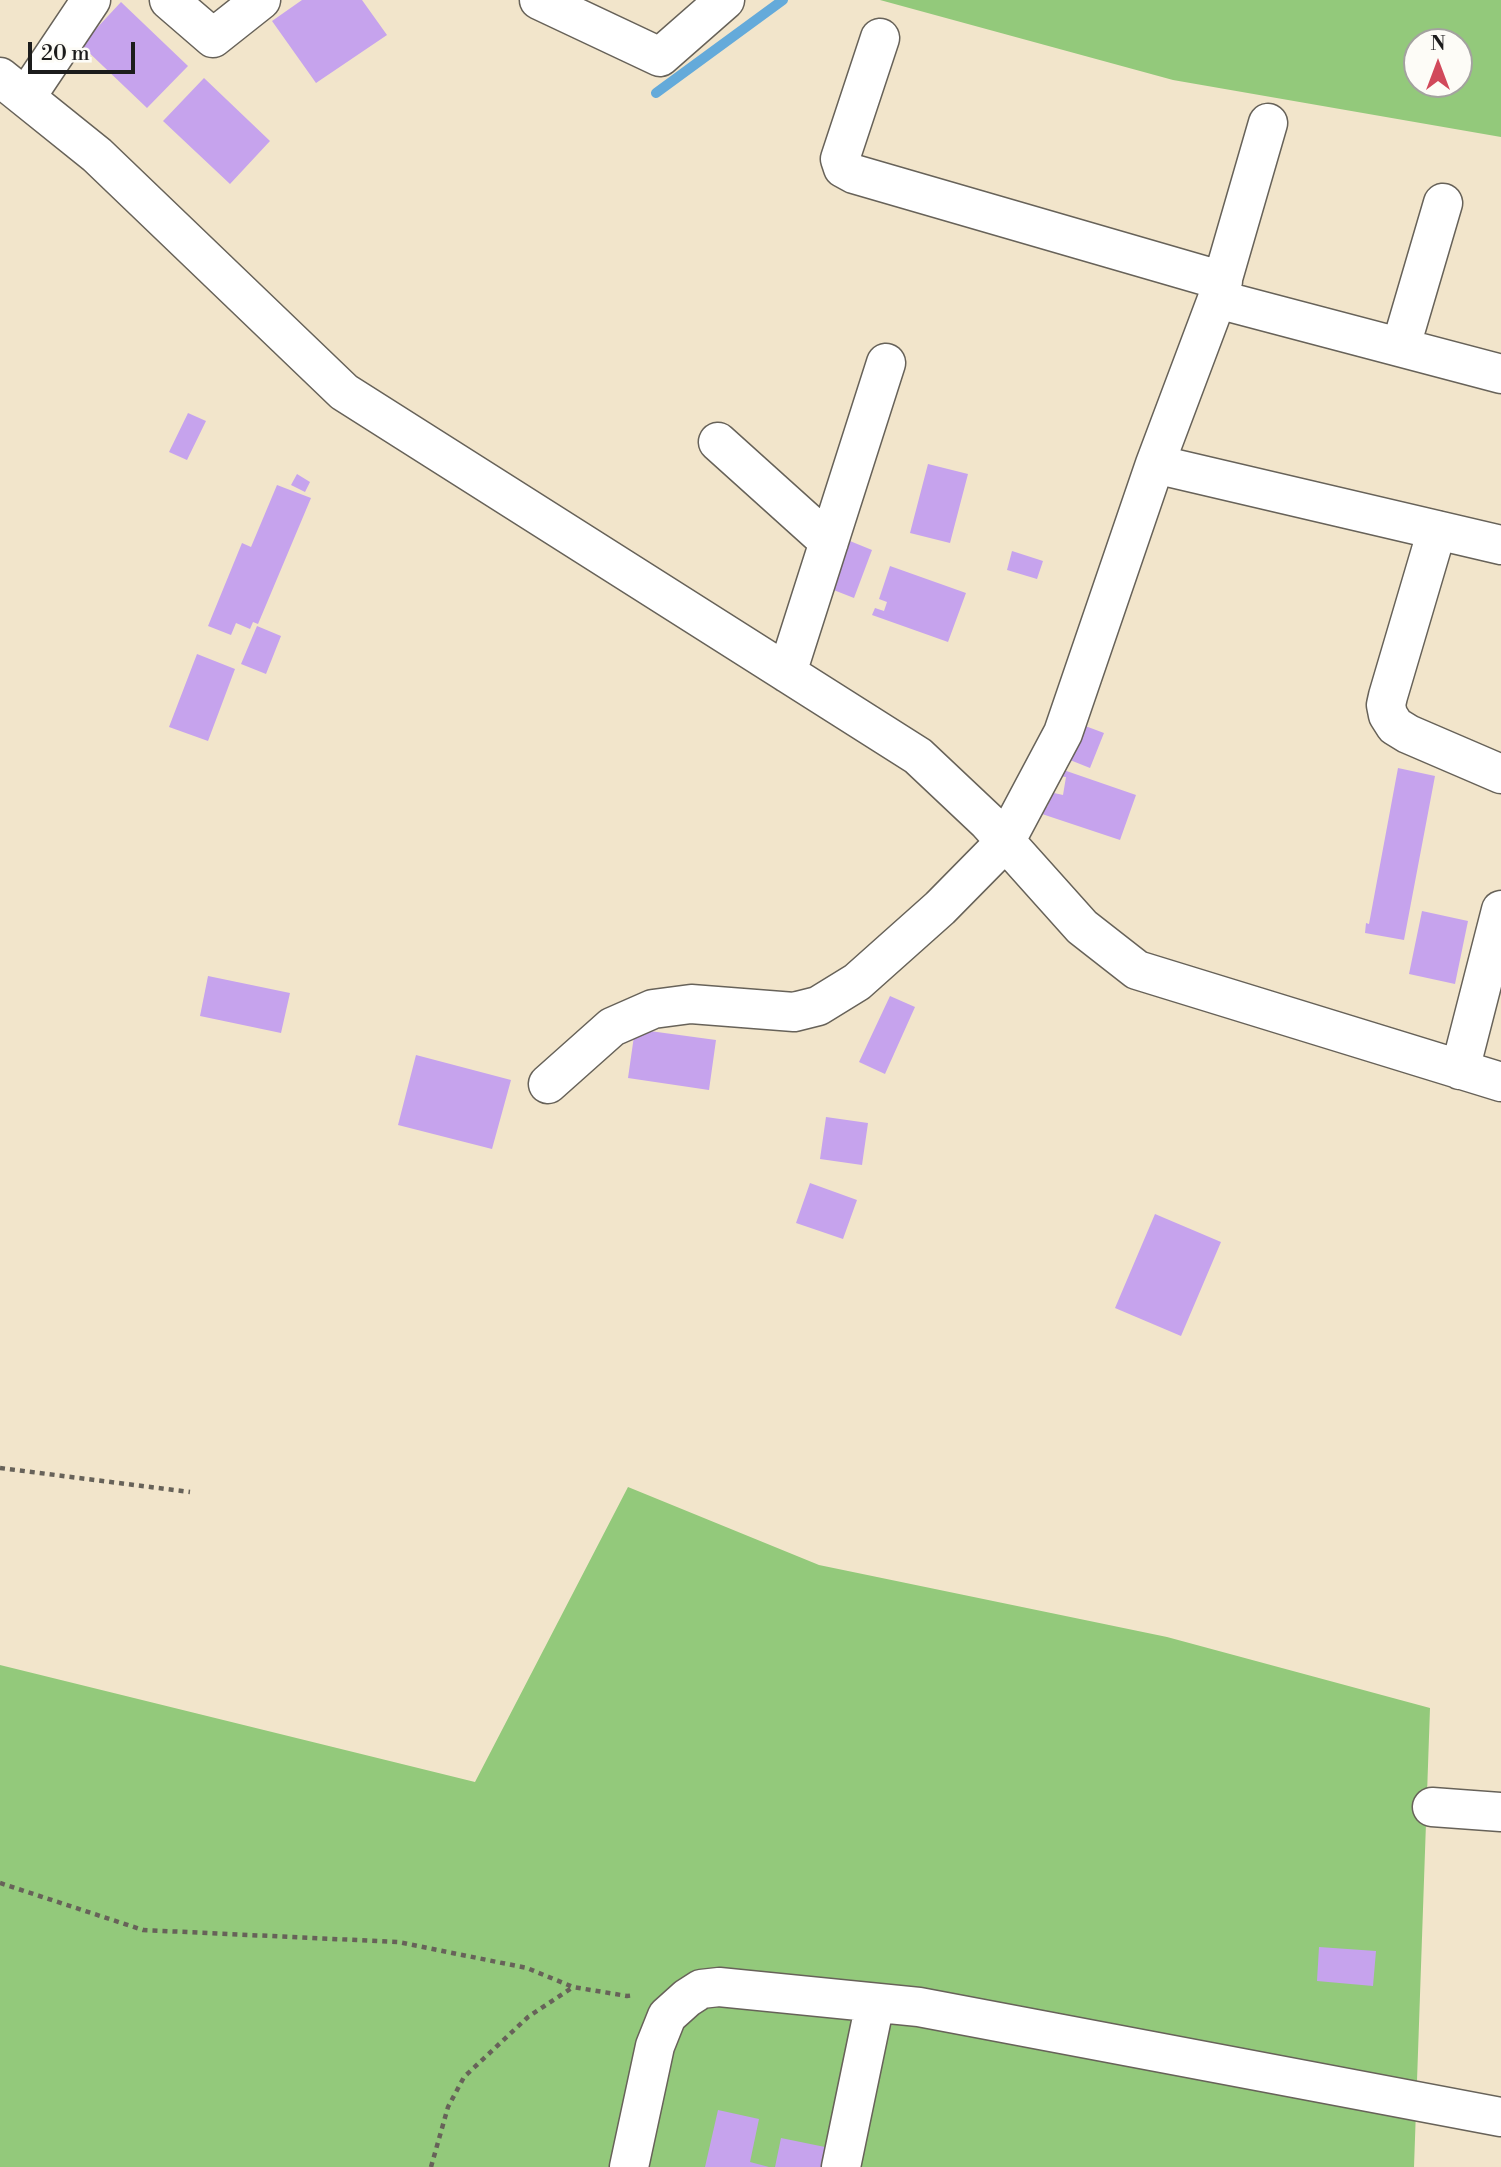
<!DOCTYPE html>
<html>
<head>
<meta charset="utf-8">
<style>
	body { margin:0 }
	#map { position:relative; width:1501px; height:2167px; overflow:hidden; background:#f2e5cb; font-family:"Libre Bodoni",serif }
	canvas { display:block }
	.north { position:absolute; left:1403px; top:28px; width:70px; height:70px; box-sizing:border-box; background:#fdfcf7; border:2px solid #a3a29f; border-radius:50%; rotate:0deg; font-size:19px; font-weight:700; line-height:28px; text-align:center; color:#1c1c1c }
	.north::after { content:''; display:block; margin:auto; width:24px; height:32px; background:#d1495b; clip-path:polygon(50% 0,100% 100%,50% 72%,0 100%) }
	.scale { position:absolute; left:28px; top:42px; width:107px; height:32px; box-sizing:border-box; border:4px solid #1c1c1c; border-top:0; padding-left:9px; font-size:21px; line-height:24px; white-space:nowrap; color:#1c1c1c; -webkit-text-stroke:5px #fdfcf7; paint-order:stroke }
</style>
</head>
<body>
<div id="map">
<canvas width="1501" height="2167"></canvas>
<div class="north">N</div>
<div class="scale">20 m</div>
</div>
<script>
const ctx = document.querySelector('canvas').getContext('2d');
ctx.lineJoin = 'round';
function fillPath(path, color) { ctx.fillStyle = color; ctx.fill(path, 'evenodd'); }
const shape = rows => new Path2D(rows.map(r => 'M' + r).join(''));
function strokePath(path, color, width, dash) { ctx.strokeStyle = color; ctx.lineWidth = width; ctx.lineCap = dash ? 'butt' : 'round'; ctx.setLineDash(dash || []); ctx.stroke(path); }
fillPath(shape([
	[880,0,1501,0,1501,137,1173,80],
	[1459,42,1459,84,1417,84,1417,42],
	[628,1487,819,1565,1167,1637,1430,1708,1414,2167,0,2167,0,1665,475,1782]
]), '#93c97b');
strokePath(shape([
	[656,93,783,0]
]), '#64aada', 10);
fillPath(shape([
	[302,0,362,0,387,35,316,83,272,21],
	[121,2,188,66,147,108,81,45],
	[204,78,270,141,230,184,163,121],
	[188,413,206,421,187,460,169,452],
	[928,464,968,474,950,543,910,533],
	[297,474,310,482,305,492,291,485],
	[277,485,311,498,258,624,253,622,250,629,236,623,231,635,208,626,242,543,251,547],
	[845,539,872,550,854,598,826,587],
	[1012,551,1043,561,1037,579,1007,570],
	[890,566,966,593,948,642,872,615,875,608,884,611,887,602,879,599],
	[257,626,281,636,266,674,241,664],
	[197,654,235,669,208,741,169,727],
	[1080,724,1104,733,1090,768,1065,758],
	[1052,766,1136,795,1120,840,1036,812,1039,804,1047,807,1051,798,1042,794],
	[1057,776,1066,777,1063,795,1054,793],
	[1398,768,1435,776,1404,940,1365,933,1366,923,1369,924],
	[1422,911,1468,921,1455,984,1409,974],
	[208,976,290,993,281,1033,200,1016],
	[890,996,915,1007,885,1074,859,1062],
	[635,1029,716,1040,709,1090,628,1078],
	[416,1055,511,1080,492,1149,398,1125],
	[826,1117,868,1123,862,1165,820,1159],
	[810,1183,857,1200,843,1239,796,1223],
	[1155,1214,1221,1242,1181,1336,1115,1308],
	[1319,1947,1376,1951,1373,1986,1317,1981],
	[718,2110,759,2119,750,2162,769,2167,705,2167],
	[781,2138,825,2147,821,2167,775,2167]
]), '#c6a3ed');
const minor = shape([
	[169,0,213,38,261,0],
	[539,0,660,57,725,0],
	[880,38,840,159,843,168,854,174,1223,281],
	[0,77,97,155,344,392,918,756,988,822,1082,927,1137,970,1501,1082],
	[26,97,91,0],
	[1217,299,1268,123],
	[1401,346,1443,203],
	[718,442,829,542],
	[1155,464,1501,545],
	[1437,530,1388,696,1386,705,1388,715,1395,726,1408,734,1501,774],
	[787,673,886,363],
	[1460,1070,1501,910],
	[548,1084,612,1027,653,1009,691,1004,794,1012,818,1006,857,982,940,908,1005,842,1063,733,1155,464,1217,299,1501,374],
	[1432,1807,1501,1812],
	[629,2167,655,2046,667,2016,687,1998,701,1989,719,1987,919,2007,1501,2117],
	[841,2167,875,2003]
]);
strokePath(minor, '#676259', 41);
strokePath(shape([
	[0,1468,190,1492],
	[0,1883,143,1930,398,1942,527,1968,573,1987,627,1996,635,1995],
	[431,2167,448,2107,464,2077,528,2017,573,1987]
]), '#676259', 4.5, [5, 5]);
strokePath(minor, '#fff', 38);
</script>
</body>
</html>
